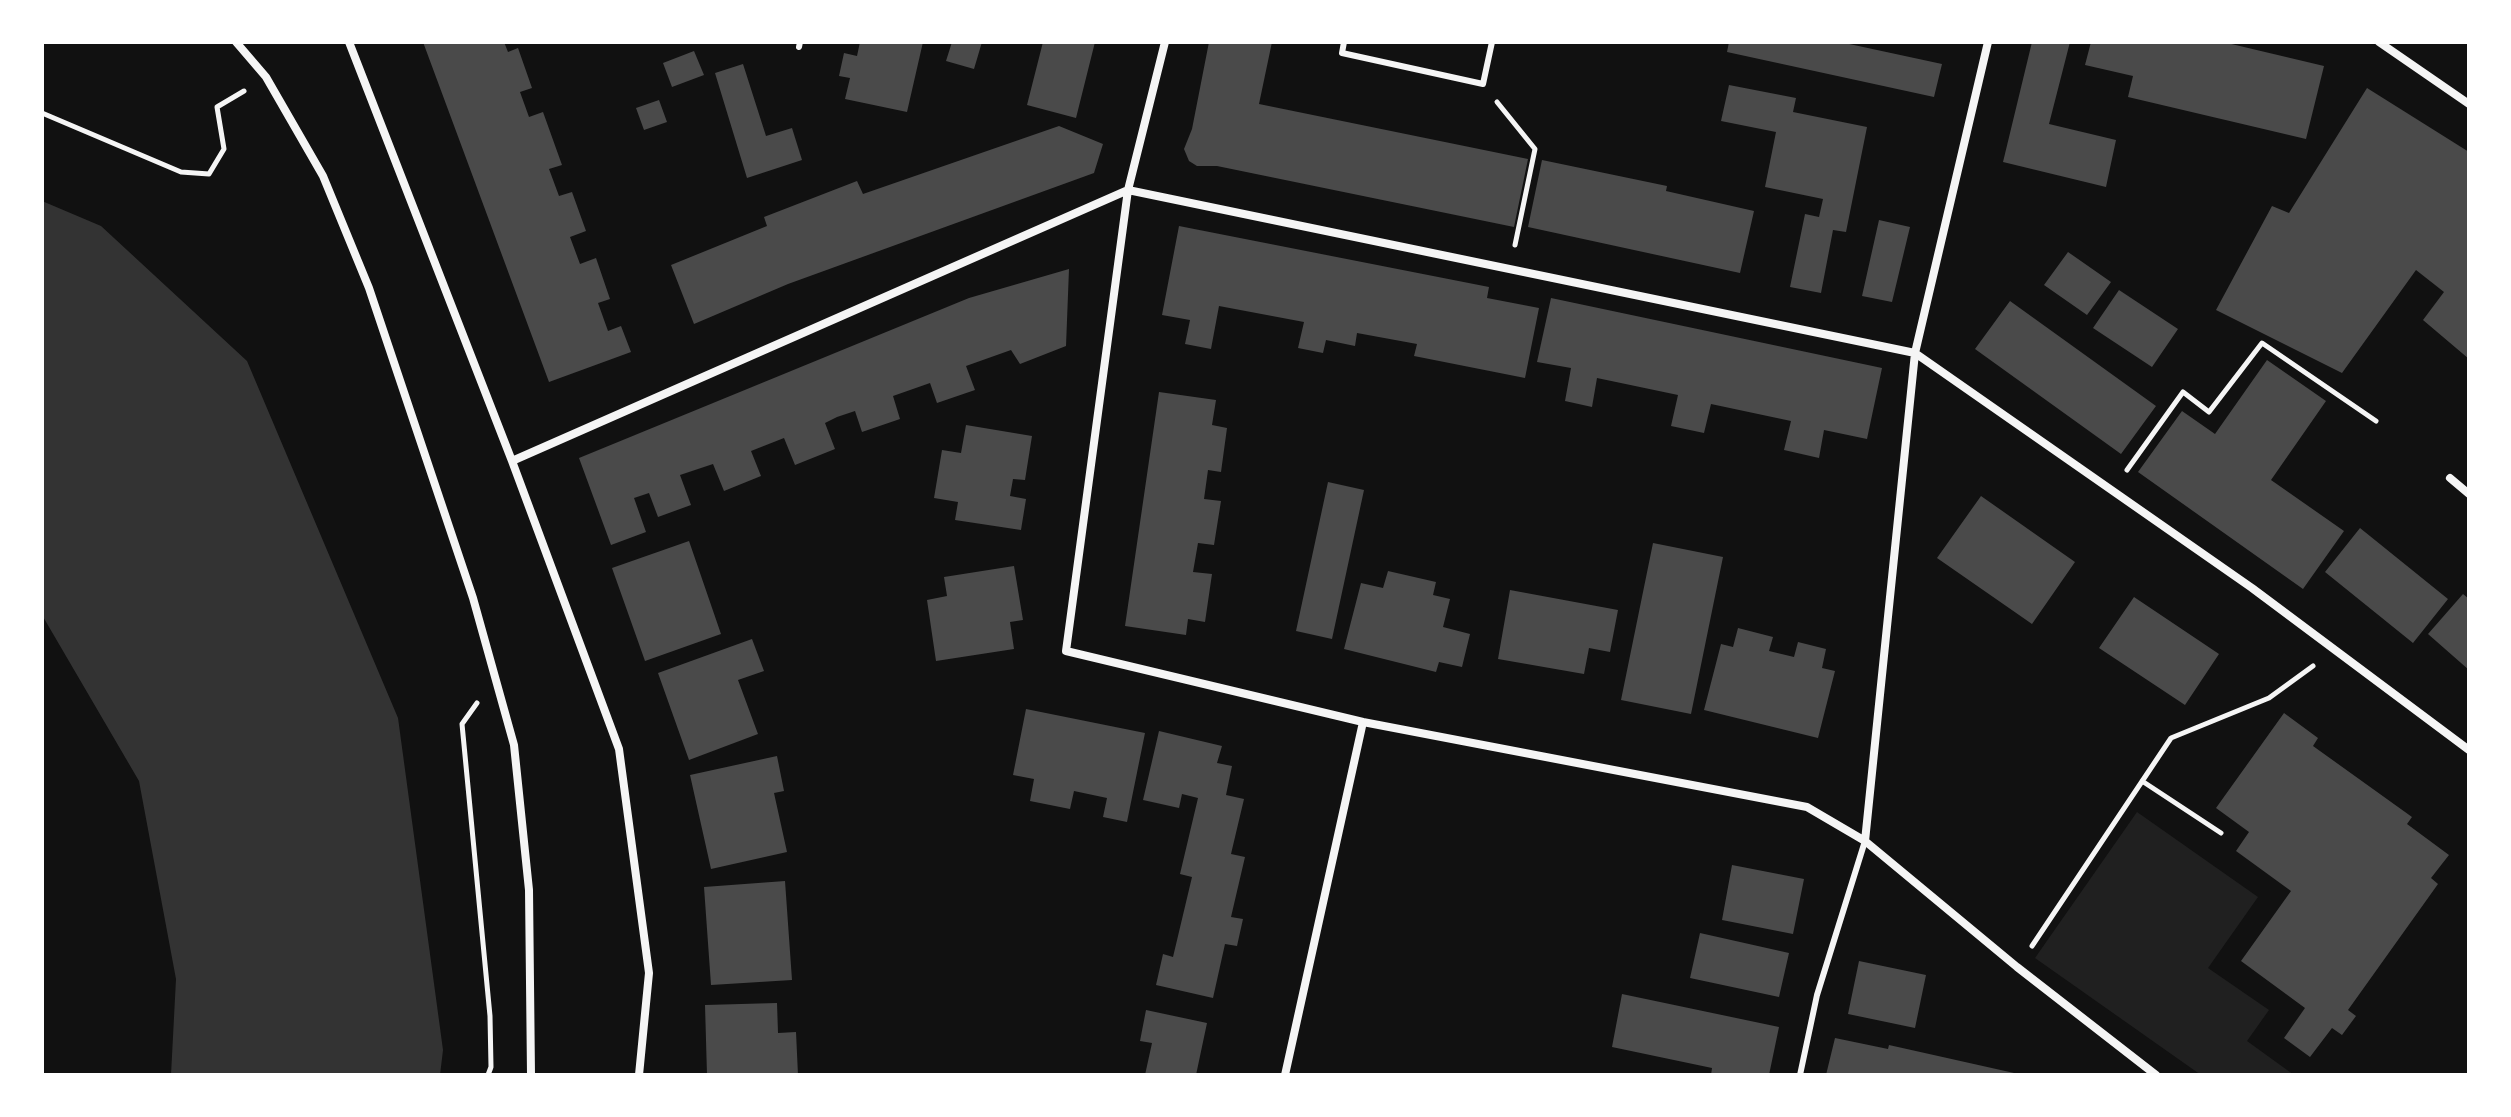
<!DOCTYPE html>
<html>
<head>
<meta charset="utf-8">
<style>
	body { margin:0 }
	#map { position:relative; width:2511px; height:1117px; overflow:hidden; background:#111; font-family:"Roboto Condensed",sans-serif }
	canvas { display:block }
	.frame { position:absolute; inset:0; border:44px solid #fff; pointer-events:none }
</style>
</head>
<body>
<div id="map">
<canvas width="2511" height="1117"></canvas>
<div class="frame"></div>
</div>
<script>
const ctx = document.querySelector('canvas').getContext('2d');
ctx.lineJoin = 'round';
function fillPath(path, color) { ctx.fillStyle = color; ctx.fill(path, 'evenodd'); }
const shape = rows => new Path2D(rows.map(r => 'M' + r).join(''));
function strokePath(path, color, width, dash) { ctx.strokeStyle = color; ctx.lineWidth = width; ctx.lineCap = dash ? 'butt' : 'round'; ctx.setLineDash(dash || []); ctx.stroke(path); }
fillPath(shape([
	[2137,812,2258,897,2208,968,2269,1010,2247,1041,2294,1075,2201,1075,2035,958]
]), '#202020');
fillPath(shape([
	[42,201,101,226,247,361,398,718,443,1050,440,1075,171,1075,176,979,139,781,42,615]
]), '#333');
fillPath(shape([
	[423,42,504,42,508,52,518,48,532,88,520,92,529,117,543,112,562,165,549,169,559,196,572,192,586,231,570,237,580,264,596,258,610,299,598,303,608,331,621,326,631,352,549,382],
	[860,42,923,42,907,112,845,99,850,78,839,76,844,53,857,56],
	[952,42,982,42,974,69,946,61],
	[1043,42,1095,42,1076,118,1027,105],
	[1209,42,1272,42,1259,104,1528,159,1514,227,1217,166,1197,166,1189,161,1184,149,1192,129],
	[1729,42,1840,42,1942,64,1934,97,1727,52],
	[2032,42,2070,42,2049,124,2116,140,2106,187,2003,162],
	[2091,42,2223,42,2324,66,2306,139,2128,97,2133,76,2085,65],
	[694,51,704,75,672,87,663,63],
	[743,64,766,136,792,128,802,160,747,178,715,73],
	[1729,85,1796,98,1793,112,1867,127,1846,232,1833,230,1821,293,1790,287,1805,214,1819,217,1823,199,1765,187,1776,132,1721,121],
	[2367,88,2469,152,2469,359,2423,320,2444,292,2416,270,2342,373,2216,310,2272,206,2289,213],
	[659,100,667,122,644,130,636,108],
	[1059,126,1103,144,1094,173,788,284,694,324,671,265,767,226,764,217,857,181,863,194],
	[1542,160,1667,186,1666,191,1754,211,1740,273,1528,227],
	[1879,220,1910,227,1892,302,1862,296],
	[1179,226,1489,287,1487,298,1539,308,1525,378,1414,356,1417,344,1357,333,1355,346,1326,340,1323,353,1298,348,1304,322,1219,306,1211,349,1185,344,1190,320,1162,315],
	[2068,252,2111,282,2087,315,2044,285],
	[1069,269,1066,346,1020,364,1011,350,966,366,975,390,937,403,930,383,893,396,900,419,862,432,855,411,837,417,825,423,835,449,795,465,784,438,751,451,761,476,724,491,713,464,680,475,691,505,658,517,649,493,634,498,646,532,611,545,579,458,969,298],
	[2119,290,2178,329,2152,367,2093,328],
	[1551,298,1882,368,1867,439,1824,430,1819,458,1784,450,1791,421,1711,404,1704,433,1671,426,1678,395,1597,378,1592,407,1565,401,1571,368,1537,362],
	[2010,301,2156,406,2121,454,1975,349],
	[2267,360,2326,401,2271,480,2344,531,2303,589,2138,472,2182,411,2215,434],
	[1159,392,1216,400,1212,425,1227,428,1221,472,1208,470,1204,499,1221,501,1214,545,1198,543,1193,572,1212,574,1205,622,1188,619,1186,635,1125,626],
	[966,425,1032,436,1025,480,1013,479,1010,496,1026,499,1021,530,955,520,958,502,934,498,942,450,961,453],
	[1328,482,1364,490,1332,639,1296,631],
	[1981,496,2075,562,2032,624,1937,558],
	[2360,528,2448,599,2413,643,2325,572],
	[689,541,721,634,645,661,612,568],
	[1653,543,1723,557,1691,714,1621,700],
	[1014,566,1023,620,1010,622,1014,649,936,661,927,600,947,596,944,577],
	[1388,571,1436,582,1433,595,1450,599,1443,627,1470,634,1462,667,1439,662,1436,672,1344,649,1361,583,1383,588],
	[1510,590,1618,610,1610,652,1589,648,1584,674,1498,659],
	[2463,594,2469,599,2469,670,2428,634],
	[2134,597,2219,654,2185,705,2099,648],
	[1738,628,1773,637,1769,651,1794,657,1798,642,1826,649,1822,668,1835,671,1818,738,1704,710,1721,644,1733,647],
	[752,639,764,671,738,680,758,734,689,760,658,673],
	[1026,709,1145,733,1127,822,1103,817,1107,798,1074,791,1070,809,1030,801,1034,779,1013,775],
	[2284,713,2318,738,2313,746,2412,817,2407,824,2449,855,2431,878,2438,884,2348,1010,2356,1016,2342,1035,2332,1028,2310,1057,2284,1038,2305,1008,2241,961,2291,891,2236,851,2249,832,2216,808],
	[1159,731,1222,746,1217,763,1232,766,1226,795,1244,799,1231,854,1245,857,1231,917,1243,919,1237,946,1225,944,1213,998,1156,985,1163,954,1173,957,1192,877,1180,874,1198,798,1182,794,1179,808,1143,800],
	[777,756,784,791,774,793,787,852,711,869,690,775],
	[1732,865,1804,879,1793,934,1722,920],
	[785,881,792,980,711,985,704,887],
	[1700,933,1789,953,1779,997,1690,978],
	[1859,961,1926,975,1915,1028,1848,1014],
	[1622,994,1779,1027,1769,1075,1711,1075,1712,1068,1612,1047],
	[777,1003,778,1033,796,1032,798,1075,707,1075,705,1005],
	[1146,1010,1207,1023,1196,1075,1145,1075,1152,1043,1140,1041],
	[1835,1038,1888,1049,1889,1045,2023,1075,1826,1075]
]), '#4a4a4a');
strokePath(shape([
	[1497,102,1535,149,1515,245],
	[42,113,181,172,209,174,224,149,217,107,244,91],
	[2127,470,2183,392,2209,412,2262,343,2376,421],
	[477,703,462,724,490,1016,491,1067,488,1075],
	[2142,781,2221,833],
	[2032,946,2171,738,2269,698,2313,666]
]), '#f5f5f5', 5);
strokePath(shape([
	[1344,42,1342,53,1483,84,1492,42],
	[799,47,800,42],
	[1800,1075,1817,995,1865,841]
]), '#f5f5f5', 6);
strokePath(shape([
	[236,42,266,77,323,176,369,288,473,598,514,745,529,890,531,1075],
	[349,42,512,461,619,749,649,973,639,1075],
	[1165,42,1128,190,1066,651,1363,722,1807,807,1865,841,2017,967,2156,1075],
	[2379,42,2469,104],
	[512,461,1128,190,1915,353,2252,588,2469,750],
	[2450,478,2469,494],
	[1865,841,1915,353,1988,42],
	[1285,1075,1363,722]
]), '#f5f5f5', 8);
</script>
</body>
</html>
